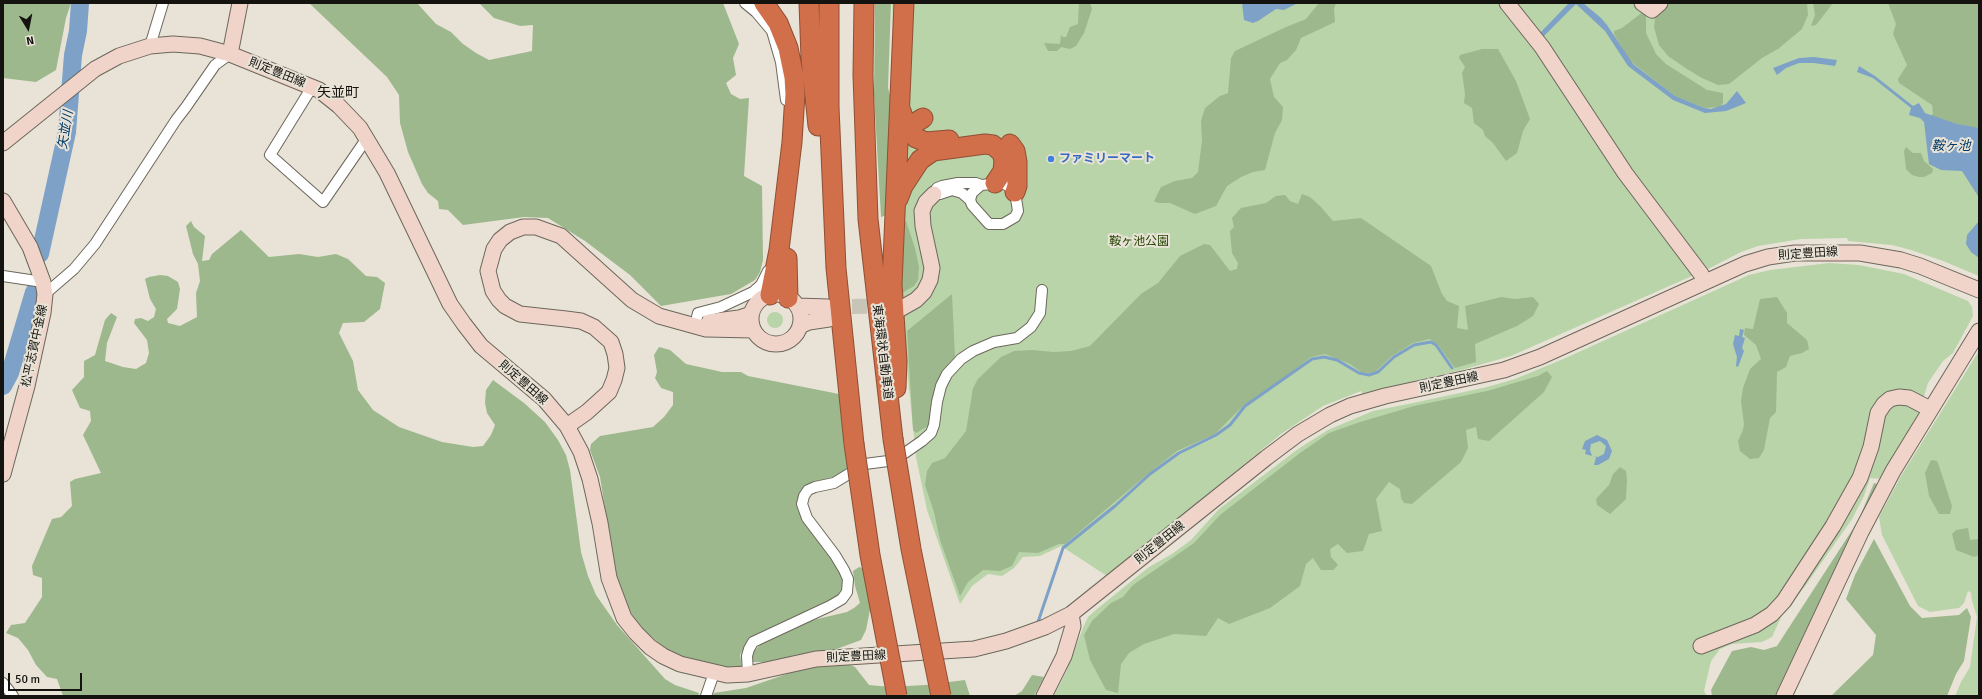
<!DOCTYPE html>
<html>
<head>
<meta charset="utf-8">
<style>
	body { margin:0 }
	#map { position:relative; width:1982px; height:699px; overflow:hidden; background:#e8e3d6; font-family:Signika,sans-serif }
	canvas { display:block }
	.frame { position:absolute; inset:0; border:4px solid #15130f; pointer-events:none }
	.north { position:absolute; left:8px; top:8px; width:40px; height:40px; -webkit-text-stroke:3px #e8e3d6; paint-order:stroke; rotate:170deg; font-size:11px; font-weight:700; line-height:16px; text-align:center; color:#15130f }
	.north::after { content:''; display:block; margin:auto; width:14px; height:18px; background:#15130f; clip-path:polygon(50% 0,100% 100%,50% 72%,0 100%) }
	.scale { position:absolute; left:8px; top:673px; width:74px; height:18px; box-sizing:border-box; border:2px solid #15130f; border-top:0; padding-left:5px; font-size:12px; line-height:14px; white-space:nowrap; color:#15130f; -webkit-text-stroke:3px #e8e3d6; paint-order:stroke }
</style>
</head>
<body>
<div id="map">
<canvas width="1982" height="699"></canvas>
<div class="frame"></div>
<div class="north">N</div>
<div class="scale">50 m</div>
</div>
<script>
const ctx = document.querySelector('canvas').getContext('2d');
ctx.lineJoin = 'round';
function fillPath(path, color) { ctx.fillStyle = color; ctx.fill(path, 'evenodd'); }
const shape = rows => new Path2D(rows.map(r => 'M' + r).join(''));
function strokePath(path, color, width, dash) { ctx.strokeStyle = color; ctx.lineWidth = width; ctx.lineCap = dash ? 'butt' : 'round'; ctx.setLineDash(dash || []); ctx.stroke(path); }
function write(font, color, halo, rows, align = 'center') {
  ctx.font = font + ' Signika,"Noto Sans JP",sans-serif'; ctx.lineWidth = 4; ctx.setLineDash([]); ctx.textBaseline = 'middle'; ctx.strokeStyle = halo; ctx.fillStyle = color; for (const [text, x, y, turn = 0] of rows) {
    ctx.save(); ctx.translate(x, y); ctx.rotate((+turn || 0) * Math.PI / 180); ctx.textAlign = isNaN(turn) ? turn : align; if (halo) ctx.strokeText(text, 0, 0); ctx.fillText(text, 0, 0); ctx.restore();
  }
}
fillPath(shape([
	[892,3,1979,3,1979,276,1943,261,1911,250,1892,245,1848,241,1847,238,1801,239,1758,246,1741,252,1710,268,1511,356,1458,371,1414,381,1414,384,1364,397,1361,391,1323,406,1281,434,1107,576,1061,546,1040,556,1023,557,1014,568,1002,576,988,574,972,586,960,604,927,510,916,457,902,319],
	[1829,263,1859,265,1904,274,1968,301,1972,307,1973,316,1953,353,1943,361,1928,383,1916,422,1882,479,1870,478,1864,496,1852,519,1806,585,1782,615,1772,637,1762,642,1732,644,1720,649,1711,661,1704,691,1707,696,1054,696,1066,672,1083,628,1088,617,1097,609,1149,567,1172,554,1191,540,1219,509,1227,503,1298,449,1328,430,1373,411,1413,403,1487,387,1515,379,1561,360,1749,275,1770,270],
	'767 320a8 8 0 1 1 16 0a8 8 0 1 1-16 0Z',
	[1979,351,1979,696,1955,696,1961,682,1970,667,1977,617,1972,601,1971,593,1968,591,1964,603,1959,608,1930,612,1918,606,1882,535,1879,517,1901,476]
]), '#b9d4a9');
fillPath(shape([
	[3,3,71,3,66,18,56,70,36,82,3,78],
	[309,3,417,3,436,24,451,32,463,44,476,53,489,60,532,51,533,25,520,26,494,18,479,3,723,3,739,44,733,58,736,75,726,83,731,94,740,99,749,98,744,176,762,186,763,260,760,272,755,280,731,294,661,306,630,275,585,241,548,218,524,217,463,225,448,210,439,209,438,201,428,193,422,184,408,152,400,123,399,95,387,77],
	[875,3,891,3,888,88,892,102,887,215,881,217,874,95],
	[1079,3,1090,3,1092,9,1084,33,1076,46,1070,49,1061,47,1057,51,1048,51,1044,43,1060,44,1061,35,1063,37,1066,37,1070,27,1078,24],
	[1319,3,1336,3,1334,9,1335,22,1301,38,1296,50,1287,60,1280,63,1270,79,1274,97,1283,107,1282,120,1275,133,1265,170,1253,172,1241,177,1227,186,1216,206,1195,214,1170,203,1158,203,1154,201,1161,187,1175,181,1192,178,1198,172,1202,141,1201,121,1205,108,1220,96,1228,93,1231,58,1235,51,1286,27,1306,19],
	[1666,3,1807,3,1808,15,1802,29,1778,49,1762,58,1729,84,1718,85,1702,78,1687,69,1668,56,1659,45,1654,27,1655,19,1658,12],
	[1813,3,1833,3,1816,25,1811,26,1815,15],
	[1888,3,1979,3,1979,128,1973,129,1931,116,1933,113,1932,105,1899,83,1898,79,1907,65,1893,34,1896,24],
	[1644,11,1646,14,1646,33,1656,54,1666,64,1707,90,1723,93,1723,103,1720,107,1704,108,1675,96,1629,60,1614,34,1614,31,1622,28],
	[1482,49,1498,49,1516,81,1530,119,1523,131,1517,153,1506,161,1493,143,1485,136,1483,130,1474,123,1472,108,1464,103,1465,94,1462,73,1465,67,1459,58,1460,55],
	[1906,147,1913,153,1921,153,1924,161,1933,169,1932,173,1924,177,1919,177,1912,175,1906,169,1904,151],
	[1302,194,1310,197,1320,206,1333,221,1361,218,1431,266,1442,294,1447,301,1459,306,1457,328,1468,330,1465,306,1501,297,1515,299,1533,297,1539,304,1533,316,1517,326,1475,344,1476,362,1455,368,1438,345,1430,339,1413,343,1392,356,1376,371,1370,373,1361,372,1350,364,1325,354,1311,357,1272,387,1244,405,1215,434,1177,451,1149,473,1065,544,1059,544,1038,553,1019,552,1012,566,1000,571,983,570,968,582,960,596,940,540,934,512,925,485,927,471,932,463,945,458,966,431,973,388,978,379,1001,357,1014,351,1033,350,1053,352,1071,351,1090,346,1141,294,1158,283,1180,256,1204,244,1210,245,1230,271,1237,269,1238,263,1232,253,1230,231,1234,227,1232,218,1241,208,1266,203,1276,196,1285,195,1290,201,1298,204],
	[191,221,194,227,205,236,202,261,209,260,212,254,241,230,269,257,299,254,318,257,336,254,348,259,366,276,377,277,385,283,380,309,364,322,343,323,339,333,353,361,358,390,373,410,399,427,442,442,473,447,483,446,491,435,495,425,487,413,485,403,486,390,493,380,524,403,545,422,558,440,566,455,570,470,581,552,588,576,596,595,617,625,665,679,675,685,699,693,698,696,63,696,57,679,47,677,36,665,28,650,18,638,6,633,11,625,25,623,42,597,42,578,33,575,32,566,52,519,61,517,72,506,70,482,75,479,101,473,83,435,91,421,90,411,80,408,72,390,84,377,84,361,95,355,105,320,111,313,117,317,107,343,105,361,123,367,136,369,146,363,149,353,147,340,134,323,135,319,141,318,148,321,154,317,156,309,150,299,145,279,149,277,160,275,168,276,178,282,180,289,177,309,167,319,168,323,180,326,197,317,196,293,200,281,198,264,193,254,186,226],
	[899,221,906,221,915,248,919,267,918,280,914,286,902,293],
	[952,294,955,357,949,363,938,383,932,399,928,426,916,433,913,430,907,331],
	[1777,297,1787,313,1787,323,1807,340,1809,349,1802,353,1790,356,1786,367,1777,372,1776,412,1770,418,1764,450,1759,458,1750,459,1740,451,1738,441,1743,430,1744,424,1741,401,1743,388,1750,369,1761,359,1756,345,1744,335,1745,328,1753,329,1760,299],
	[659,347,670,350,686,364,722,372,741,372,748,376,839,394,849,467,837,476,814,482,805,488,798,498,797,504,803,520,832,557,844,582,843,587,838,596,832,600,748,639,740,655,742,666,723,668,700,665,667,651,636,622,623,598,615,571,600,477,590,450,591,444,600,436,653,427,664,417,673,405,673,392,661,388,655,378,657,372,654,355],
	[1547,371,1552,377,1544,392,1489,441,1478,439,1476,427,1466,430,1468,448,1461,462,1412,504,1404,503,1401,498,1400,489,1389,482,1376,499,1382,531,1369,534,1363,551,1347,553,1338,544,1330,549,1331,557,1338,565,1333,570,1321,570,1313,558,1306,564,1300,586,1270,608,1229,624,1218,618,1206,636,1174,634,1144,644,1129,653,1121,664,1118,693,1106,690,1090,660,1084,635,1092,621,1111,603,1123,597,1133,585,1194,543,1220,515,1300,453,1329,433,1357,423,1414,406,1487,391,1538,376],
	[1931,460,1937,461,1939,466,1952,506,1950,514,1939,514,1929,496,1925,473],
	[1620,467,1626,471,1627,480,1626,499,1610,514,1597,505,1596,499,1609,485,1613,474],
	[1874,483,1880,485,1781,696,1712,696,1711,690,1732,651,1751,647,1764,650,1777,646,1858,521],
	[1968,528,1970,540,1979,539,1979,555,1974,557,1956,550,1952,534,1956,530],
	[1874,539,1910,606,1922,618,1959,615,1967,608,1971,617,1964,661,1956,674,1947,696,1831,696,1873,655,1876,635,1846,599,1855,575],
	[859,567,865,569,871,605,866,630,861,640,834,650,765,662,752,662,751,657,754,651,764,641,778,634,813,620,847,612,854,608,860,603,855,586,853,571],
	[848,664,855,667,869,685,890,687,925,685,965,680,970,696,713,696,714,693,746,688,807,667],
	[1032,675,1044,677,1034,696,1014,696,1022,691]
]), '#9db88c');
fillPath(shape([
	[1242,3,1298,3,1284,10,1276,9,1258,21,1253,23,1244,20],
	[1569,3,1583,3,1601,18,1607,25,1633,64,1675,96,1704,108,1711,109,1726,104,1737,91,1746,103,1726,111,1705,113,1673,100,1628,66,1605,31,1576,4,1543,37,1540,33],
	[1814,57,1837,60,1835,66,1814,63,1799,63,1786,68,1777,75,1773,68,1799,58],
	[1859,66,1875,76,1913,106,1919,103,1925,113,1957,124,1979,128,1979,204,1978,196,1962,171,1941,170,1929,164,1924,122,1920,118,1909,115,1911,108,1873,78,1857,72],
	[1979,221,1979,258,1971,252,1966,244,1967,235],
	[1740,329,1744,330,1742,337,1745,338,1742,348,1744,351,1738,367,1736,366,1737,357,1733,344,1735,335,1739,336],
	[1597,435,1607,440,1612,451,1609,459,1598,465,1594,465,1596,457,1585,454,1586,450,1582,449,1585,441],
	[1600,441,1606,446,1604,454,1598,457,1592,456,1590,450,1591,444]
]), '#7da1c7');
strokePath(shape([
	[1038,622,1063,548,1115,506,1150,474,1179,453,1216,435,1230,425,1245,406,1312,359,1324,357,1337,360,1359,373,1369,375,1378,372,1394,357,1414,345,1431,342,1436,345,1452,368]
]), '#7da1c7', 3);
strokePath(shape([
	[40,254,67,132,73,55,78,31,80,3],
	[3,386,10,373,34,292]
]), '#7da1c7', 18);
strokePath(shape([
	[829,307,889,306]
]), '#c8c4b8', 15, [15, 8]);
const street = shape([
	[745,3,756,12,772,31,781,62,786,100],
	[150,46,163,3],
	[312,87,270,155,323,202,367,138],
	[1002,183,1012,188,1015,192,1018,211,1015,217,1003,224,989,224,972,205,970,200,972,193,981,185,1002,183],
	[970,200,962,193,952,190,940,194,934,194,937,188,942,186,958,183,976,183,981,185],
	[3,276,43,282],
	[45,294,74,269,95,244,176,120,186,107,215,65,230,54],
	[695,325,698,313,721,307,753,292,761,285,768,271],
	[748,674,747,656,749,649,753,642,830,606,842,599,847,592,848,579,844,570,835,555,807,518,802,504,804,496,808,490,815,487,834,483,865,464,888,461,899,457,922,441,931,433,934,425,937,402,941,386,947,374,961,359,973,351,994,342,1017,338,1031,327,1040,313,1042,290],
	[3,683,13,696],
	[706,696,714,673]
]);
const secondary = shape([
	[1507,3,1542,47,1625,173,1701,274,1705,282],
	[1642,3,1652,10,1660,3],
	[230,54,240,3],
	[3,143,95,69,119,56,150,46,173,44,200,46,230,54,319,90,339,106,360,128,387,173,450,304,464,324,481,346,544,399,567,426,581,452,590,479,600,523,609,578,624,618,636,633,650,647,663,656,680,664,727,675,748,674,816,659,974,649,1006,641,1045,627,1071,614,1266,458,1298,434,1330,415,1350,406,1385,396,1504,370,1540,357,1745,264,1768,257,1795,253,1860,253,1901,260,1920,266,1979,290],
	[3,201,30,247,43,282,45,294,43,313,27,386,3,474],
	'751 319a25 25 0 1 1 50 0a25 25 0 1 1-50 0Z',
	[797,306,828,307],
	[900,309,916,300,924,292,930,280,932,268,923,226,922,211,926,202,934,194],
	[709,322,739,318,751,314],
	[800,326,809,322,829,319],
	[567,426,587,412,609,392,614,380,617,368,615,354,611,342,594,327,581,321,566,319,520,314,505,306,499,300,493,291,488,271,494,249,500,240,510,232,523,227,536,227,561,236,632,300,659,316,706,329,753,330],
	[1701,646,1755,625,1772,614,1784,601,1833,526,1860,478,1871,447,1878,413,1884,404,1890,399,1899,397,1909,398,1930,409],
	[1044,696,1064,656,1073,626,1071,614],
	[1784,696,1861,532,1893,471,1979,331]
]);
const highway = shape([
	[764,3,778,23,788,48,794,77,795,94,792,142,779,250,770,295],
	[809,3,811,58,818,126],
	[829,3,829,107,836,268,854,444],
	[864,3,863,75,868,219,893,439],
	[901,111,906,126,916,138,926,142,949,140],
	[916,138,913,133,912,128,915,123,923,118],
	[1010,144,1015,151,1017,162,1017,186,1015,192],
	[898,199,903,186,920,160,933,151,985,144,993,145,1002,153,1004,160,1003,171,995,183],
	[787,258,788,298],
	[896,388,897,361,892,284,904,3]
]);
strokePath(street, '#6c675c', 12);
strokePath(secondary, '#6c675c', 17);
strokePath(highway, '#8f4f35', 21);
strokePath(street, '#fff', 10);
strokePath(secondary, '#f1d4c9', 15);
strokePath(highway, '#d06f4a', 19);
const highwayBridge = shape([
	[893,439,911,549,941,696],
	[854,444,870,555,897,696]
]);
strokePath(highwayBridge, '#8f4f35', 21, []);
strokePath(highwayBridge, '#d06f4a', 19);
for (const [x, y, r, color] of [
	[1051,159,4,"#3f7fe0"]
]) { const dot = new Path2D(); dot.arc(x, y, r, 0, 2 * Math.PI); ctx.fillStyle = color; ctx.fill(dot); strokePath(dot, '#e8e3d6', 1.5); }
write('12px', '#15130f', '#e8e3d6', [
	["則定豊田線",277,73,22],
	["則定豊田線",1808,254,-4],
	["松平志賀中金線",35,346,-78],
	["東海環状自動車道",882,352,83],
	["則定豊田線",523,383,41],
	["則定豊田線",1449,383,-12],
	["則定豊田線",1160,543,-39],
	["則定豊田線",856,657,-3]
]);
write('bold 12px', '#366cbe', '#e8e3d6', [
	["ファミリーマート",1059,159]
], 'left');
write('12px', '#244502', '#e8e3d6', [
	["鞍ヶ池公園",1139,242]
]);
write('italic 13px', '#003968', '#e8e3d6', [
	["矢並川",66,130,-81],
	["鞍ヶ池",1951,147]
]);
write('14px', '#15130f', '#e8e3d6', [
	["矢並町",338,93]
]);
</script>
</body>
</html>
